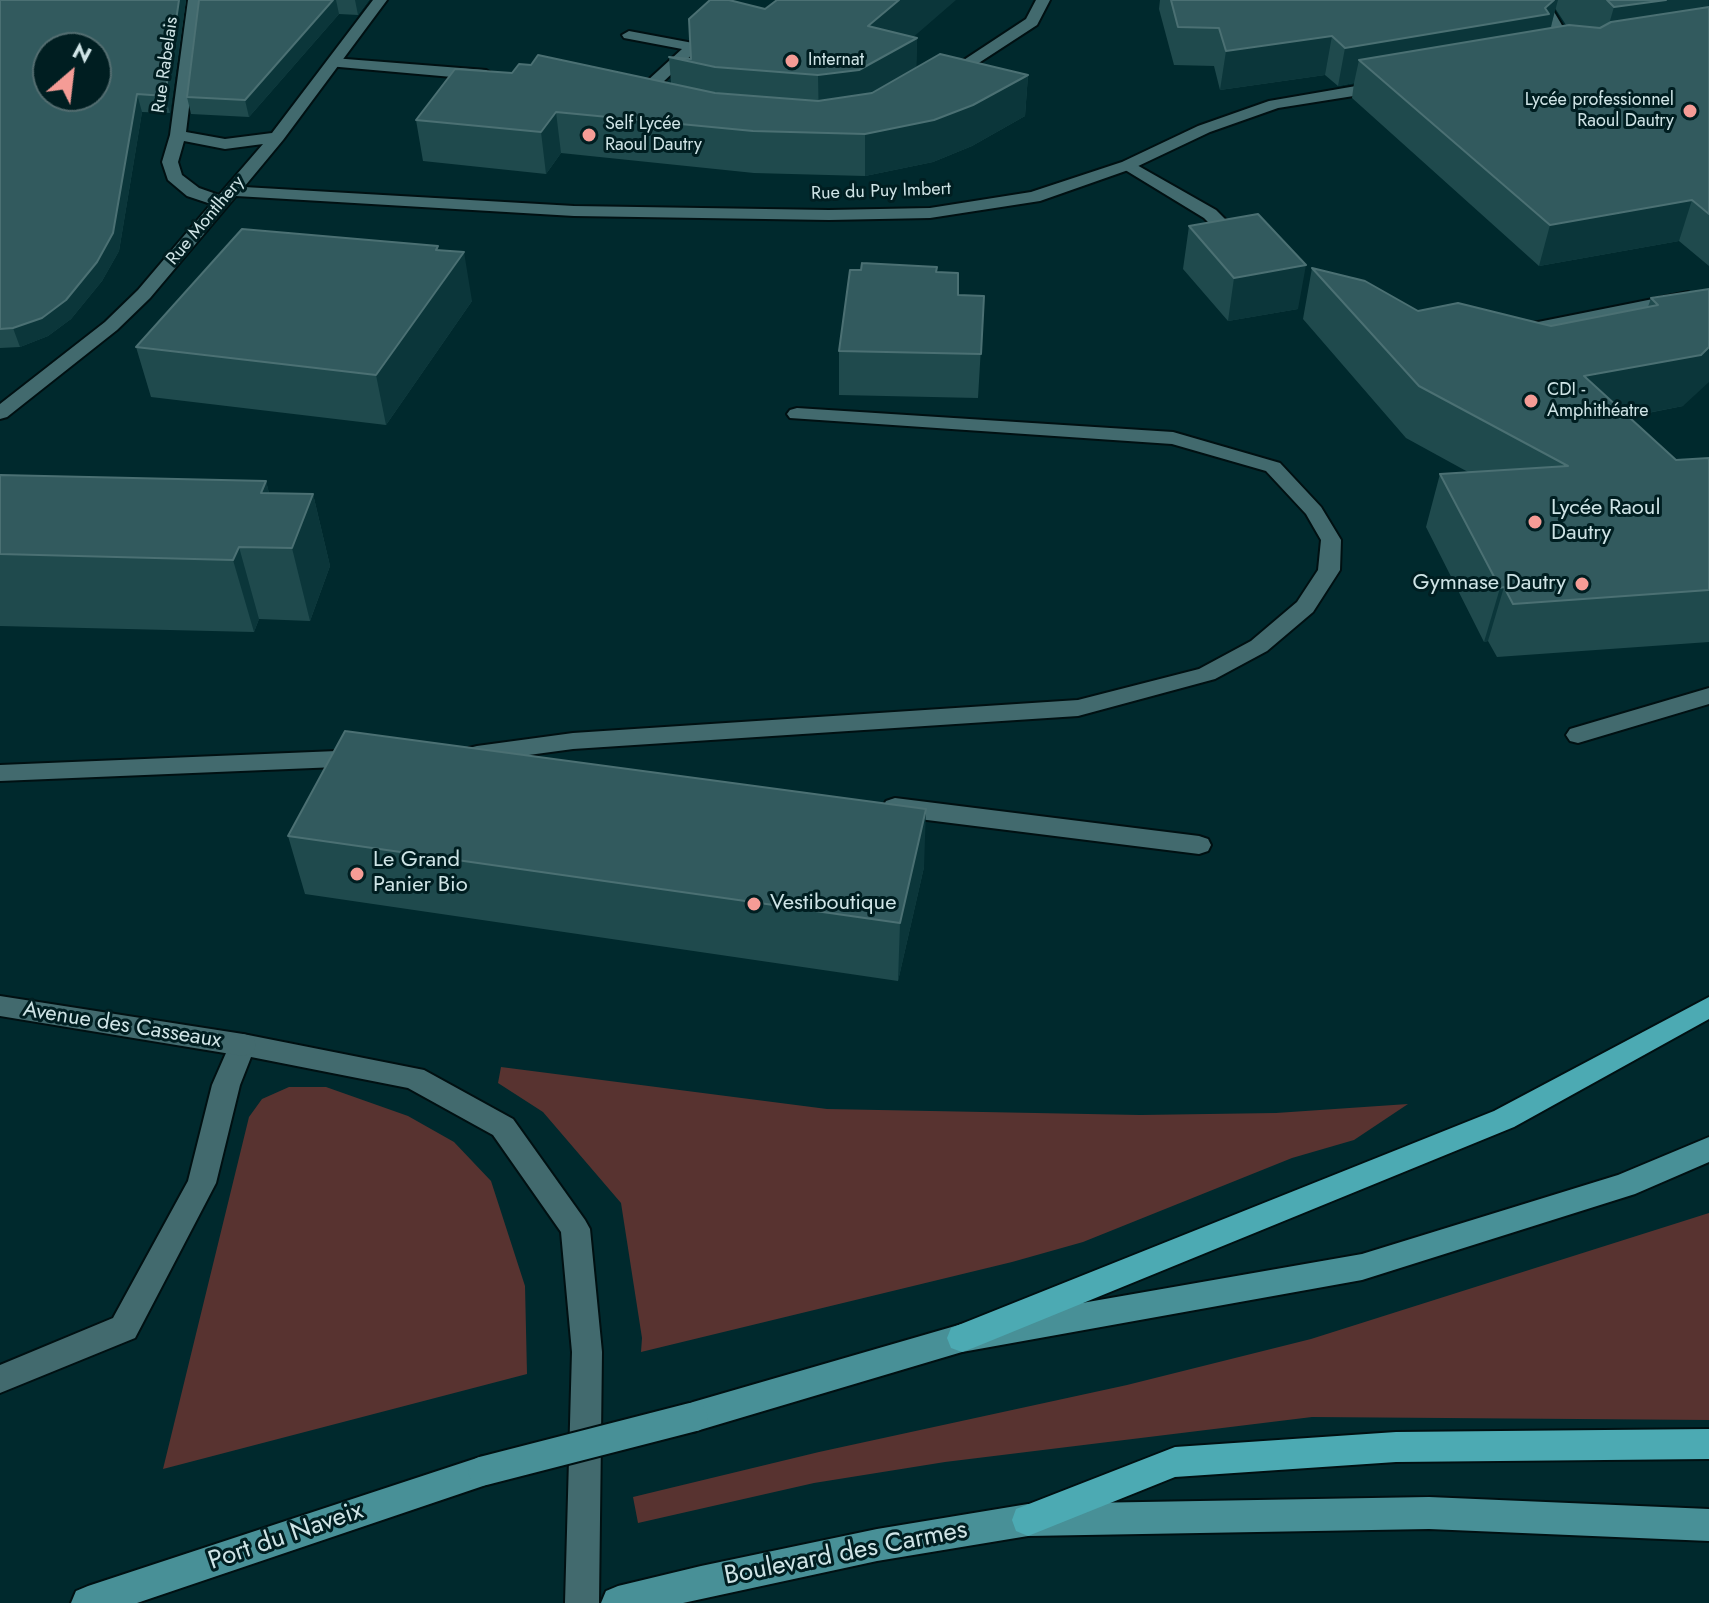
<!DOCTYPE html>
<html>
<head>
<meta charset="utf-8">
<style>
	body { margin:0 }
	#map { position:relative; width:1709px; height:1603px; overflow:hidden; background:#00292d; font-family:Jost,sans-serif }
	canvas { display:block }
	.north { position:absolute; left:32px; top:32px; width:80px; height:80px; box-sizing:border-box; background:#001e21; border:2px solid #536d70; border-radius:50%; rotate:28deg; font-size:22px; font-weight:700; line-height:32px; text-align:center; color:#cfe4e6 }
	.north::after { content:''; display:block; margin:auto; width:28px; height:36px; background:#f59c96; clip-path:polygon(50% 0,100% 100%,50% 72%,0 100%) }
</style>
</head>
<body>
<div id="map">
<canvas width="1709" height="1603"></canvas>
<div class="north">N</div>
</div>
<script>
const ctx = document.querySelector('canvas').getContext('2d');
ctx.lineJoin = 'round';
function fillPath(path, color) { ctx.fillStyle = color; ctx.fill(path, 'evenodd'); }
const shape = rows => new Path2D(rows.map(r => 'M' + r).join(''));
function strokePath(path, color, width, dash) { ctx.strokeStyle = color; ctx.lineWidth = width; ctx.lineCap = dash ? 'butt' : 'round'; ctx.setLineDash(dash || []); ctx.stroke(path); }
function write(font, color, halo, rows, align = 'center') {
  ctx.font = font + ' Jost,sans-serif'; ctx.lineWidth = 6; ctx.setLineDash([]); ctx.textBaseline = 'middle'; ctx.strokeStyle = halo; ctx.fillStyle = color; for (const [text, x, y, turn = 0] of rows) {
    ctx.save(); ctx.translate(x, y); ctx.rotate((+turn || 0) * Math.PI / 180); ctx.textAlign = isNaN(turn) ? turn : align; if (halo) ctx.strokeText(text, 0, 0); ctx.fillText(text, 0, 0); ctx.restore();
  }
}
fillPath(shape([
	[501,1067,827,1109,1140,1115,1276,1113,1408,1104,1354,1140,1292,1158,1083,1242,1012,1262,641,1352,642,1338,621,1203,543,1112,498,1083],
	[289,1087,326,1087,408,1116,454,1142,491,1181,525,1286,527,1374,163,1469,249,1117,262,1099],
	[1709,1213,1709,1420,1312,1417,945,1462,814,1483,638,1523,633,1497,819,1452,1127,1385,1311,1339]
]), '#583330');
const lane = shape([
	[1036,0,1050,0,1037,25,951,81,941,81,941,75,1026,19,1036,0],
	[629,31,693,43,700,47,662,83,653,108,645,113,637,108,647,81,682,49,624,38,622,35,629,31],
	[333,58,486,70,494,75,486,80,328,66,328,60,333,58],
	[1128,160,1216,210,1245,239,1248,243,1245,247,1233,247,1204,218,1122,168,1120,165,1128,160],
	[1688,292,1709,306,1709,321,1703,320,1684,303,1518,336,1509,331,1518,326,1688,292],
	[797,408,1173,432,1280,463,1321,507,1341,540,1340,570,1313,612,1267,651,1215,679,1078,716,573,749,477,762,469,760,465,754,469,748,477,746,573,733,1078,700,1199,669,1251,641,1297,602,1318,570,1321,540,1306,514,1266,471,1172,444,790,418,787,414,790,410,797,408],
	[1709,688,1709,704,1578,743,1570,741,1566,735,1570,729,1709,688],
	[243,1034,424,1070,513,1119,585,1220,590,1229,602,1352,599,1603,565,1603,572,1352,561,1232,493,1135,408,1088,251,1057,240,1085,216,1183,135,1338,0,1393,0,1365,113,1318,188,1181,212,1085,233,1037,243,1034]
]);
const street = shape([
	[188,0,202,0,186,132,225,139,272,133,373,0,387,0,283,140,244,187,574,206,829,210,930,208,1031,192,1122,162,1198,126,1269,101,1385,81,1393,86,1385,91,1278,108,1210,132,1134,168,1040,201,930,218,829,220,574,216,236,196,150,298,117,330,7,417,0,419,0,404,105,322,138,290,211,204,187,196,168,180,162,162,170,135,188,0],
	[184,141,225,149,263,144,219,195,199,188,182,175,178,162,184,141],
	[1533,0,1547,0,1569,37,1567,40,1557,40,1533,0],
	[361,750,369,752,373,758,369,764,361,766,0,781,0,765,361,750],
	[895,798,1199,836,1208,839,1211,845,1208,851,1199,854,895,816,886,813,883,807,886,801,895,798],
	[0,996,243,1034,253,1037,256,1045,253,1053,243,1056,0,1016,0,996]
]);
const primary = shape([
	[1709,1137,1709,1162,1635,1194,1362,1280,962,1352,693,1432,682,1427,677,1417,682,1407,693,1402,962,1324,1362,1254,1618,1175,1709,1137],
	[483,1456,494,1460,499,1471,494,1482,483,1486,137,1603,71,1603,76,1591,88,1586,483,1456],
	[1429,1497,1709,1509,1709,1541,1429,1529,1028,1536,877,1561,683,1603,601,1603,606,1591,618,1586,701,1566,877,1529,1028,1504,1429,1497]
]);
const highway = shape([
	[1709,997,1709,1019,1514,1127,973,1348,962,1352,951,1348,947,1338,951,1328,1494,1111,1709,997],
	[1709,1429,1709,1459,1396,1462,1175,1477,1028,1536,1016,1531,1012,1520,1016,1509,1175,1447,1396,1432,1709,1429]
]);
strokePath(lane, '#001012', 4);
strokePath(street, '#001012', 4);
strokePath(primary, '#001012', 4);
strokePath(highway, '#001012', 4);
fillPath(lane, '#426a6e');
fillPath(street, '#426a6e');
fillPath(primary, '#489097');
fillPath(highway, '#4caab3');
const primaryBridge = shape([
	[483,1471,693,1417]
]);
strokePath(primaryBridge, '#001012', 33, []);
strokePath(primaryBridge, '#489097', 29);
fillPath(shape([
	[0,0,186,0,170,113,142,112,119,251,102,281,71,319,48,336,20,347,0,348],
	[199,0,369,0,358,15,339,14,249,117,191,114,187,97],
	[1160,0,1709,0,1709,266,1679,241,1539,266,1352,98,1354,83,1338,86,1325,75,1220,90,1214,66,1174,65,1159,9],
	[1555,8,1566,25,1551,28],
	[765,9,917,38,916,67,1028,75,1025,116,972,146,933,162,865,176,754,173,561,153,546,174,423,161,416,120,671,83,669,57,691,59],
	[1189,226,1298,309,1228,321,1183,269],
	[439,250,472,301,386,425,151,397,136,347],
	[1312,268,1418,311,1551,326,1648,307,1651,298,1709,289,1683,406,1628,417,1676,460,1709,458,1709,642,1497,657,1488,641,1484,642,1426,527,1440,474,1468,472,1406,438,1303,319],
	[936,272,958,295,984,296,978,398,839,395,839,351],
	[0,475,266,481,269,493,313,494,330,566,310,621,259,619,254,632,0,626],
	[288,836,924,867,898,981,305,894]
]), '#1f4a4d');
fillPath(shape([
	[179,0,186,0,170,113,165,96],
	[333,0,336,0,339,14,249,117,245,100],
	[355,0,369,0,358,15],
	[899,0,956,0,903,46,917,38,916,88,819,126,818,75,868,26],
	[1554,0,1558,0,1549,33,1359,60,1354,83,1338,86,1345,48],
	[1666,0,1709,0,1709,30,1603,45,1614,7],
	[1332,36,1325,75,1220,90,1226,51],
	[1028,75,1025,116,972,146,933,162,865,176,865,134],
	[137,94,142,112,119,251,102,281,71,319,48,336,20,347,13,328],
	[556,112,561,153,546,174,541,132],
	[1692,200,1679,241,1539,266,1550,225],
	[438,246,444,281,464,252,472,301,386,425,376,375],
	[1306,265,1298,309,1228,321,1234,278],
	[1709,347,1709,382,1683,406,1568,428,1584,376],
	[266,481,283,548,261,493],
	[313,494,330,566,310,621,292,548],
	[239,547,259,619,254,632,233,560],
	[1504,587,1488,641,1484,642,1500,588],
	[926,809,924,867,898,981,900,923]
]), '#0b363a');
const building = shape([
	[0,0,179,0,165,96,137,94,113,233,97,262,66,300,42,318,13,328,0,329,0,0],
	[48,48,96,48,96,96,48,96,48,48],
	[199,0,333,0,245,100,187,97,199,0],
	[710,0,729,0,765,9,777,0,899,0,868,26,917,38,859,70,818,75,715,67,669,57,691,59,689,19,710,0],
	[1171,0,1554,0,1545,8,1549,14,1345,48,1332,36,1226,51,1219,28,1178,27,1171,0],
	[1607,0,1666,0,1614,7,1607,0],
	[1709,7,1709,214,1692,200,1550,225,1359,60,1569,25,1600,28,1611,22,1709,7],
	[940,54,1028,75,973,105,934,120,865,134,753,131,556,112,541,132,416,120,455,69,512,73,519,64,531,65,538,55,715,93,818,101,872,93,940,54],
	[1258,214,1306,265,1234,278,1189,226,1258,214],
	[242,229,438,246,436,250,464,252,376,375,136,347,242,229],
	[862,263,937,267,936,272,958,273,958,295,984,296,981,354,839,351,850,270,861,270,862,263],
	[1312,268,1365,281,1418,311,1458,303,1551,326,1658,305,1651,298,1709,289,1709,347,1701,355,1584,376,1676,460,1709,458,1709,590,1513,604,1504,587,1500,588,1440,474,1568,466,1419,386,1312,268],
	[0,475,266,481,261,493,313,494,292,548,239,547,233,560,0,554,0,475],
	[345,731,926,809,900,923,288,836,345,731]
]);
fillPath(building, '#325a5e');
strokePath(building, '#4b7073', 2);
for (const [x, y, r, color] of [
	[792,61,8,"#f59c96"],
	[1690,111,8,"#f59c96"],
	[589,135,8,"#f59c96"],
	[1531,401,8,"#f59c96"],
	[1535,522,8,"#f59c96"],
	[1582,584,8,"#f59c96"],
	[357,874,8,"#f59c96"],
	[754,904,8,"#f59c96"]
]) { const dot = new Path2D(); dot.arc(x, y, r, 0, 2 * Math.PI); ctx.fillStyle = color; ctx.fill(dot); strokePath(dot, '#001e21', 3); }
write('18px', '#cfe4e6', '#001e21', [
	["Internat",808,61],
	["Lycée professionnel",1674,101,"right"],
	["Raoul Dautry",1674,122,"right"],
	["Self Lycée",605,125],
	["Raoul Dautry",605,146],
	["CDI -",1547,391],
	["Amphithéatre",1547,412]
], 'left');
write('18px', '#cfe4e6', '#001e21', [
	["Rue Rabelais",166,65,-82],
	["Rue du Puy Imbert",881,192,-2],
	["Rue Montlhery",206,221,-50]
]);
write('22px', '#cfe4e6', '#001e21', [
	["Lycée Raoul",1551,509],
	["Dautry",1551,534],
	["Gymnase Dautry",1566,584,"right"],
	["Le Grand",373,861],
	["Panier Bio",373,886],
	["Vestiboutique",770,904]
], 'left');
write('22px', '#cfe4e6', '#001e21', [
	["Avenue des Casseaux",122,1026,9]
]);
write('26px', '#cfe4e6', '#001e21', [
	["Port du Naveix",286,1537,-19],
	["Boulevard des Carmes",846,1554,-11]
]);
</script>
</body>
</html>
